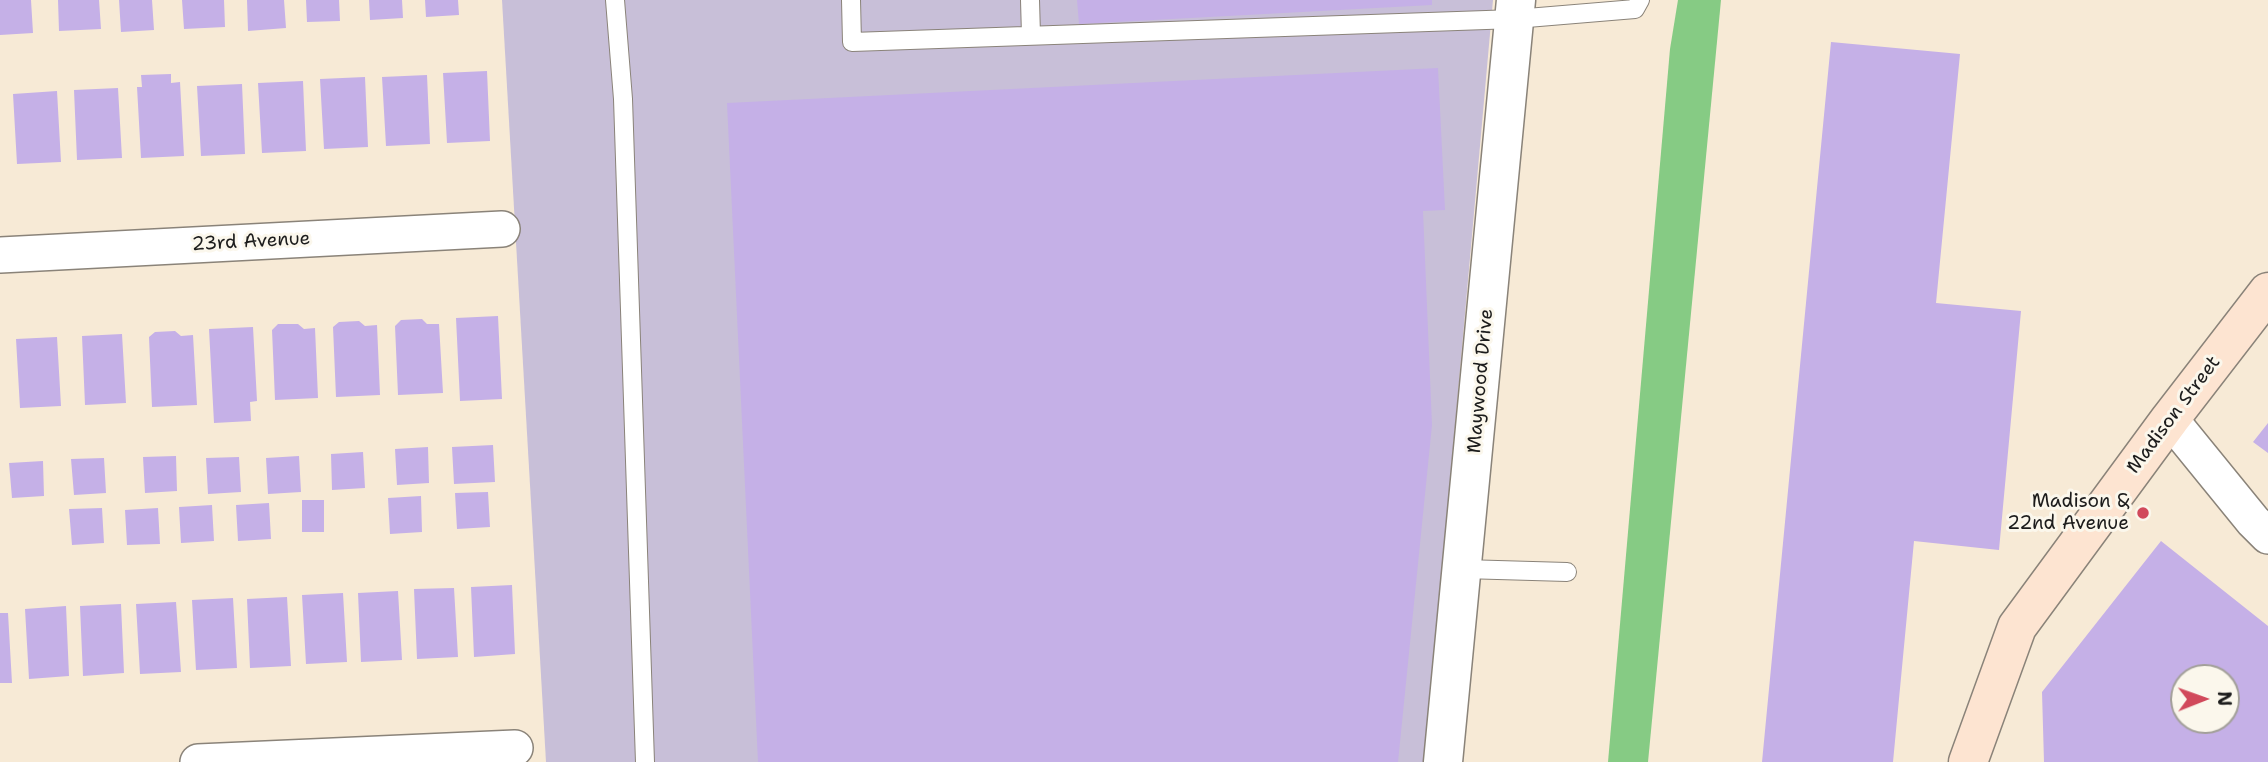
<!DOCTYPE html>
<html>
<head>
<meta charset="utf-8">
<style>
	body { margin:0 }
	#map { position:relative; width:2268px; height:762px; overflow:hidden; background:#f7ead6; font-family:"Shantell Sans",sans-serif }
	canvas { display:block }
	.north { position:absolute; left:2170px; top:664px; width:70px; height:70px; box-sizing:border-box; background:#fbf7ec; border:2px solid #a29f99; border-radius:50%; rotate:89deg; font-size:19px; font-weight:700; line-height:28px; text-align:center; color:#1c1c1c }
	.north::after { content:''; display:block; margin:auto; width:24px; height:32px; background:#d1495b; clip-path:polygon(50% 0,100% 100%,50% 72%,0 100%) }
</style>
</head>
<body>
<div id="map">
<canvas width="2268" height="762"></canvas>
<div class="north">N</div>
</div>
<script>
const ctx = document.querySelector('canvas').getContext('2d');
ctx.lineJoin = 'round';
function fillPath(path, color) { ctx.fillStyle = color; ctx.fill(path, 'evenodd'); }
const shape = rows => new Path2D(rows.map(r => 'M' + r).join(''));
function strokePath(path, color, width, dash) { ctx.strokeStyle = color; ctx.lineWidth = width; ctx.lineCap = dash ? 'butt' : 'round'; ctx.setLineDash(dash || []); ctx.stroke(path); }
function write(font, color, halo, rows, align = 'center') {
  ctx.font = font + ' "Shantell Sans",sans-serif'; ctx.lineWidth = 6; ctx.setLineDash([]); ctx.textBaseline = 'middle'; ctx.strokeStyle = halo; ctx.fillStyle = color; for (const [text, x, y, turn = 0] of rows) {
    ctx.save(); ctx.translate(x, y); ctx.rotate((+turn || 0) * Math.PI / 180); ctx.textAlign = isNaN(turn) ? turn : align; if (halo) ctx.strokeText(text, 0, 0); ctx.fillText(text, 0, 0); ctx.restore();
  }
}
fillPath(shape([
	[502,0,1493,0,1425,762,546,762]
]), '#c8bfd8');
fillPath(shape([
	[1678,0,1721,0,1648,762,1608,762,1670,49]
]), '#86cb84');
fillPath(shape([
	[0,0,31,0,33,33,0,35],
	[58,0,99,0,101,29,59,31],
	[119,0,152,0,154,30,121,32],
	[182,0,224,0,225,27,184,29],
	[247,0,284,0,286,28,248,31],
	[306,0,339,0,340,21,307,22],
	[369,0,402,0,403,18,370,20],
	[425,0,458,0,459,15,426,17],
	[1077,0,1432,0,1432,5,1079,24],
	[1831,42,1960,54,1936,303,2021,311,1999,550,1914,541,1893,762,1762,762],
	[1438,68,1445,210,1423,211,1432,425,1398,762,758,762,727,103],
	[487,71,490,141,447,143,443,73],
	[171,74,171,83,180,82,184,156,141,158,137,87,142,87,141,75],
	[427,75,430,144,386,146,382,77],
	[365,77,368,147,324,149,320,79],
	[303,81,306,151,262,153,258,83],
	[242,84,245,154,201,156,197,86],
	[118,88,122,158,77,160,74,90],
	[57,91,61,162,17,164,13,94],
	[498,316,502,399,460,401,456,318],
	[422,319,427,324,439,324,443,393,398,395,395,326,401,320],
	[359,321,365,326,377,325,380,395,336,397,333,327,339,322],
	[278,324,298,324,304,329,315,328,318,398,275,400,272,330],
	[253,327,257,401,250,402,251,421,214,423,209,329],
	[175,331,181,336,193,335,197,405,152,407,149,337,155,332],
	[122,334,126,403,85,405,82,336],
	[57,337,61,406,20,408,16,339],
	[2268,423,2268,453,2253,442],
	[493,445,495,482,454,484,452,447],
	[428,447,429,483,397,485,395,449],
	[363,452,365,488,332,490,331,454],
	[176,456,177,491,145,493,143,457],
	[299,456,301,492,268,494,266,458],
	[239,457,241,492,208,494,206,458],
	[104,458,106,493,74,495,71,459],
	[43,461,44,496,12,498,9,463],
	[488,492,490,527,457,529,455,493],
	[421,496,422,532,390,534,388,498],
	[302,500,324,500,324,532,302,532],
	[269,503,271,539,238,541,236,505],
	[212,505,214,541,181,543,179,507],
	[102,508,104,543,72,545,69,509],
	[158,508,160,544,127,545,125,510],
	[2161,541,2268,626,2268,762,2044,762,2042,692],
	[2184,678,2226,678,2226,720,2184,720],
	[512,585,515,654,474,657,471,587],
	[454,588,458,657,417,659,414,589],
	[398,591,402,660,361,662,358,593],
	[343,593,347,662,306,664,302,595],
	[287,597,291,666,250,668,247,599],
	[233,598,237,668,196,670,192,600],
	[176,602,181,672,140,674,136,604],
	[121,604,124,673,83,676,80,606],
	[66,606,69,676,29,679,25,609],
	[0,613,8,613,12,683,0,683]
]), '#c5b0e7');
const service = shape([
	[615,0,623,99,645,762],
	[851,0,852,42,1515,19,1635,9,1640,0],
	[1030,0,1031,35],
	[1463,569,1567,572]
]);
const minor = shape([
	[0,255,502,229],
	[2170,419,2253,521,2268,536],
	[198,762,515,748]
]);
const tertiary = shape([
	[1443,762,1516,0]
]);
const secondary = shape([
	[1968,762,2017,627,2170,419,2268,292]
]);
strokePath(service, '#8a8379', 20);
strokePath(minor, '#8a8379', 38);
strokePath(tertiary, '#8a8379', 41);
strokePath(secondary, '#8a8379', 41);
strokePath(service, '#fff', 18);
strokePath(minor, '#fff', 35);
strokePath(tertiary, '#fff', 38);
strokePath(secondary, '#fde4d1', 38);
for (const [x, y, r, color] of [
	[2143,513,7,"#d1495b"]
]) { const dot = new Path2D(); dot.arc(x, y, r, 0, 2 * Math.PI); ctx.fillStyle = color; ctx.fill(dot); strokePath(dot, '#fbf7ec', 2.5); }
write('19px', '#1c1c1c', '#fbf7ec', [
	["23rd Avenue",251,242,-3],
	["Maywood Drive",1481,381,-85],
	["Madison Street",2174,415,-53]
]);
write('19px', '#1c1c1c', '#fbf7ec', [
	["Madison &",2129,502],
	["22nd Avenue",2129,524]
], 'right');
</script>
</body>
</html>
